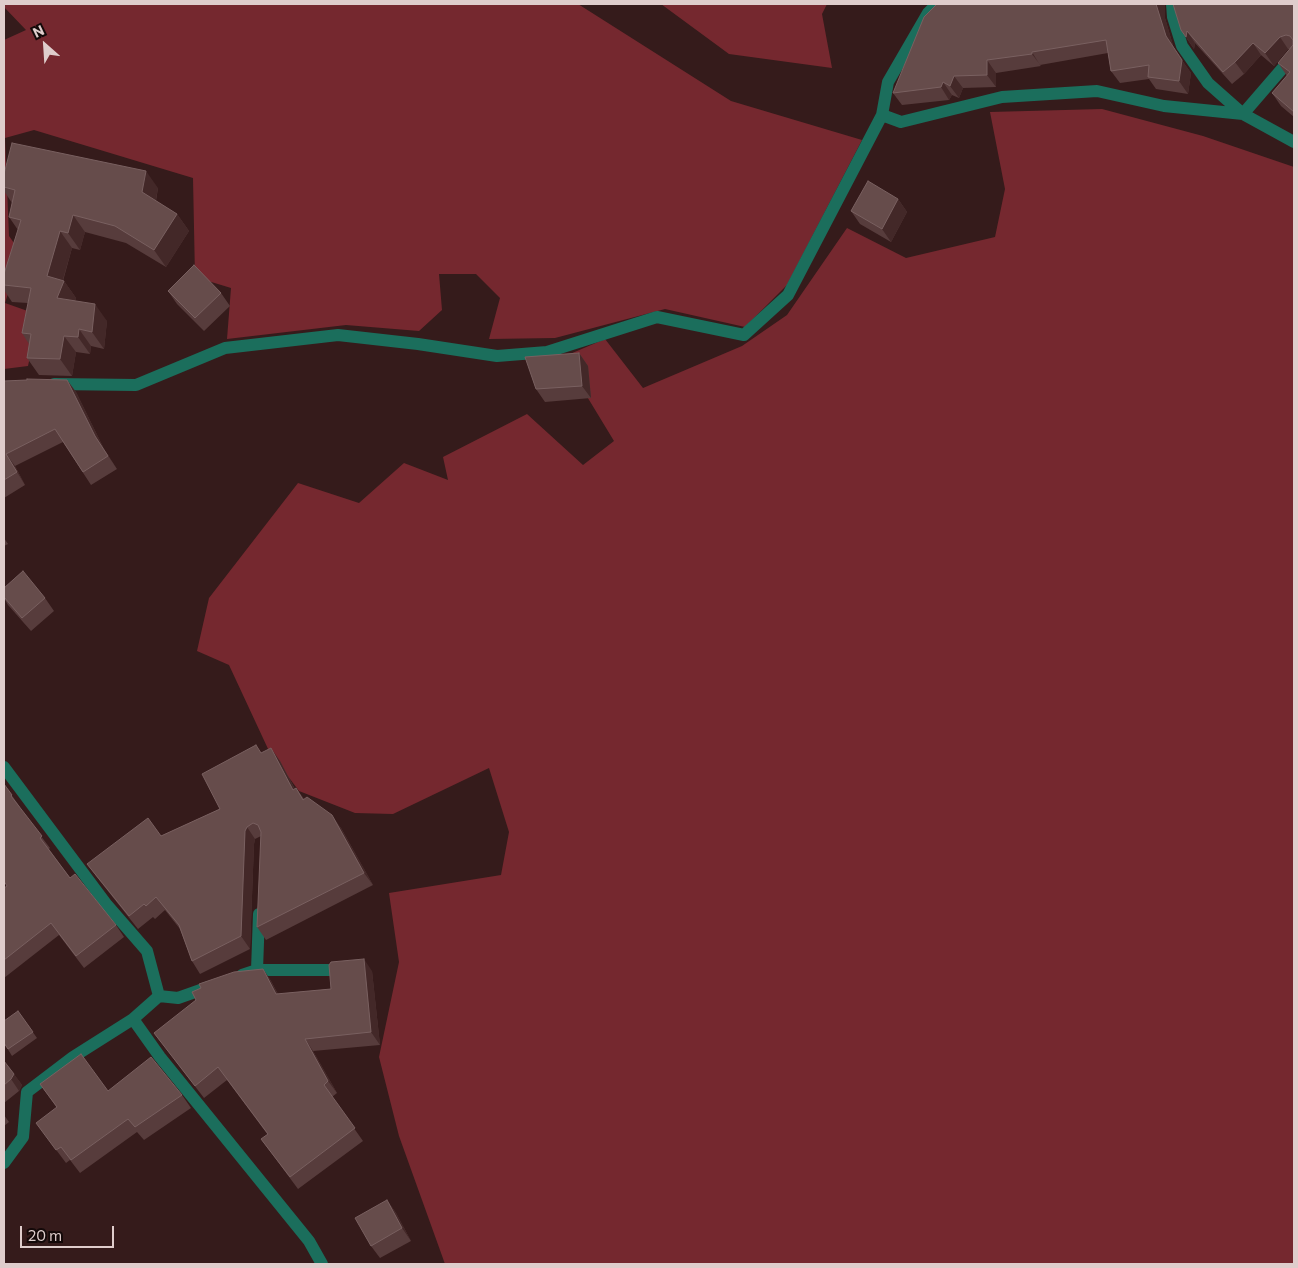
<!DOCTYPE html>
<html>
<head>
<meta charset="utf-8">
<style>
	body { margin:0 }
	#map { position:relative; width:1298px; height:1268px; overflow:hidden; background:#351b1b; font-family:Commissioner,sans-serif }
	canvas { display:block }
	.frame { position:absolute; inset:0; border:5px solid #dfcdcc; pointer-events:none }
	.north { position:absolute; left:20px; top:20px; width:50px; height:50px; -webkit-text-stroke:4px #140909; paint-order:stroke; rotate:334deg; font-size:14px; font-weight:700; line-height:20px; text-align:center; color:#dfcdcc }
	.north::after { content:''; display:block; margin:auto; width:18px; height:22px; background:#dfcdcc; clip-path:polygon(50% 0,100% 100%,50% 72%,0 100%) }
	.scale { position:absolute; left:20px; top:1226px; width:94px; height:22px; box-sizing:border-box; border:2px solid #dfcdcc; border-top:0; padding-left:6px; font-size:15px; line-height:18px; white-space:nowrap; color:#dfcdcc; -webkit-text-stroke:4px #140909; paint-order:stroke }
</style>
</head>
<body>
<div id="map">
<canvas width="1298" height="1268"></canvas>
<div class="frame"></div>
<div class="north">N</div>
<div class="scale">20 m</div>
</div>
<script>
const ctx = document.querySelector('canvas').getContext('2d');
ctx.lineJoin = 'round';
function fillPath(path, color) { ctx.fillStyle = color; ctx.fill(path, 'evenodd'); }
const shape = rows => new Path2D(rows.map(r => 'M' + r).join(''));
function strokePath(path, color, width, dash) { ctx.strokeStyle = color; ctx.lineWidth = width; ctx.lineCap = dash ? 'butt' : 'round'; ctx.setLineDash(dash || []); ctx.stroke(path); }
fillPath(shape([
	[4,4,578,4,731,101,862,140,787,285,745,327,665,309,555,338,489,339,500,298,476,274,439,274,442,310,419,331,346,325,227,339,231,288,195,277,193,178,34,130,5,138,9,236,21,253,5,303,39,315,28,366,4,369,4,40,26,30,4,7],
	[661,4,827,4,822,14,832,68,729,54],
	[1102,109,1203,136,1294,167,1294,1264,445,1264,399,1136,379,1057,399,962,389,893,501,875,509,832,489,768,393,814,355,813,299,791,269,751,229,665,197,651,209,598,298,483,359,503,404,463,448,480,443,457,527,414,583,465,614,441,563,357,605,339,643,388,742,346,787,315,847,228,906,258,995,237,1005,189,990,112]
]), '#75282f');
strokePath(shape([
	[1172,4,1173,17,1182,46,1208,83,1243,114,1294,142],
	[882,115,901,122,1002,97,1097,91,1164,106,1243,114,1294,55],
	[54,384,136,385,225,348,338,335,418,344,497,356,547,352,657,317,744,335,788,295,882,115,888,82,928,13,937,4],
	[4,767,107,905,147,951,159,996,133,1019,73,1057,27,1092,23,1137,4,1163],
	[257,970,333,970],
	[242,975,257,970,259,914],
	[159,996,178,998,209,987],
	[133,1019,160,1057,309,1241,322,1264]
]), '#1b6e5c', 12);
fillPath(shape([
	[937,4,1165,4,1165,18,1174,49,1191,73,1188,94,1156,89,1149,79,1120,83,1111,71,1108,53,1040,65,1041,66,996,73,996,87,963,88,959,98,952,95,949,100,902,105,893,93],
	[1294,4,1294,117,1281,106,1272,93,1287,76,1278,63,1290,49,1288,49,1274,66,1261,55,1244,74,1232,84,1195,43,1194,49,1181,30],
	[4,174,158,188,156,201,177,214,189,231,166,267,126,243,85,232,80,250,72,248,63,281,64,281,76,298,75,301,107,321,104,349,91,346,90,354,76,352,72,376,39,375,27,358,29,344,22,333,28,303,12,302,4,290,4,274,18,230,9,217,12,203,4,191],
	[898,199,907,212,891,242,860,224,851,211],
	[168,291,221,293,230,306,204,331,177,304],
	[579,353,588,366,591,398,545,402,536,389],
	[67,380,76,392,104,449,117,469,91,485,63,442,15,466,25,485,4,498,4,381],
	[4,538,8,544,4,546],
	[4,588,45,598,54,611,31,631,8,605,4,598],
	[262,753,280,761,295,789,296,788,304,799,341,828,373,885,266,940,257,927,261,836,255,839,254,844,250,949,200,974,192,961,180,929,165,910,155,919,153,917,138,929,96,876,87,864,161,836,220,809],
	[4,784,20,807,19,807,50,848,49,849,70,878,116,925,124,937,84,968,59,935,4,978,4,888,7,886],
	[263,969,271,981,278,994,331,989,372,971,380,1045,313,1051,337,1093,332,1097,363,1141,298,1189,261,1139,268,1135,227,1080,204,1098,154,1033],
	[18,1011,37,1038,12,1056,4,1043],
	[4,1061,22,1085,19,1091,4,1103],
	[40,1084,108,1091,182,1095,191,1108,144,1140,137,1132,80,1173,70,1160,66,1163,36,1123,57,1108],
	[4,1115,9,1122,4,1126],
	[387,1200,396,1213,411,1241,380,1258,371,1246]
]), '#573c3c');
fillPath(shape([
	[1156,4,1165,4,1165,18,1174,49,1191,73,1188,94,1179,81],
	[1187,31,1195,43,1194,49,1186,37],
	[1280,37,1288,49,1274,66,1265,53],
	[1253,43,1261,55,1244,74,1235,62],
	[1032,52,1040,65,1041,66,1032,54],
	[987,60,996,73,996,87,987,75],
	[954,76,963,88,959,98,950,86],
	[943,82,952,95,949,100,941,87],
	[146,171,158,188,154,209,142,192],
	[898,199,907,212,891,242,882,229],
	[177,214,189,231,166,267,154,250],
	[73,215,85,232,80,250,68,233],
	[60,231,72,248,59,293,47,276],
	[64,281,76,298,69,315,57,298],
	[95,304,107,321,104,349,92,332],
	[79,329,91,346,90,354,78,337],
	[64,336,76,352,72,376,60,359],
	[579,353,588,366,591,398,582,386],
	[67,380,76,392,104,449,117,469,95,436],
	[6,454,15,466,25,485,17,472],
	[271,748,280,761,302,803,293,790],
	[332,815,341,828,373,885,364,873],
	[247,827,255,839,254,844,250,949,241,936,245,831],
	[364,959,372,971,380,1045,371,1032],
	[263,969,271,981,284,1006,276,994],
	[305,1039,313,1051,337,1093,328,1081],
	[14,1074,22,1085,19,1091,11,1079],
	[387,1200,396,1213,411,1241,402,1228]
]), '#432828');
const building = shape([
	[937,4,1156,4,1166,36,1182,60,1179,81,1148,77,1149,65,1111,71,1106,40,1032,52,1032,54,987,60,987,75,954,76,950,86,943,82,941,87,893,93,924,17,937,4],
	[1173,4,1294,4,1294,112,1272,93,1290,72,1278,63,1293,45,1293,40,1290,36,1286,35,1280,37,1265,53,1253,43,1235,62,1223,72,1187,31,1186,37,1181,30,1173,4],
	[12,143,146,171,142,192,177,214,154,250,115,226,73,215,68,233,60,231,47,276,64,281,57,298,95,304,92,332,79,329,78,337,64,336,60,359,27,358,31,334,22,333,31,288,4,285,4,274,21,220,9,217,15,190,4,187,4,174,12,143],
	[868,181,898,199,882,229,851,211,868,181],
	[194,265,221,293,195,318,168,291,194,265],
	[579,353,582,386,536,389,525,357,579,353],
	[27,379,67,380,95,436,108,456,83,472,55,429,6,454,17,472,4,480,4,381,27,380,27,379],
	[23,571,45,598,22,618,4,597,4,588,23,571],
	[256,745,261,753,271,748,293,790,296,788,303,800,307,797,332,815,364,873,257,927,261,832,258,825,253,823,247,827,245,831,241,936,192,961,179,925,156,897,146,906,144,904,129,916,87,864,148,818,161,836,220,809,202,774,256,745],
	[4,784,12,795,11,796,42,836,40,838,70,878,75,874,116,925,76,956,51,923,4,960,4,888,7,886,4,881,4,784],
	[364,959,371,1032,305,1039,328,1081,324,1085,355,1128,290,1177,261,1139,268,1134,218,1067,195,1086,154,1033,196,1000,192,992,201,988,199,984,234,972,263,969,276,994,331,989,329,965,331,962,364,959],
	[18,1011,33,1032,8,1049,4,1043,4,1021,18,1011],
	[81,1054,108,1091,151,1057,182,1095,135,1127,128,1119,71,1160,61,1147,56,1150,36,1123,57,1107,40,1084,81,1054],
	[4,1061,14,1074,11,1079,4,1085,4,1061],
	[387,1200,402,1228,371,1246,355,1218,387,1200]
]);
fillPath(building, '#664c4b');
strokePath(building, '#796060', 1);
</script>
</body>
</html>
